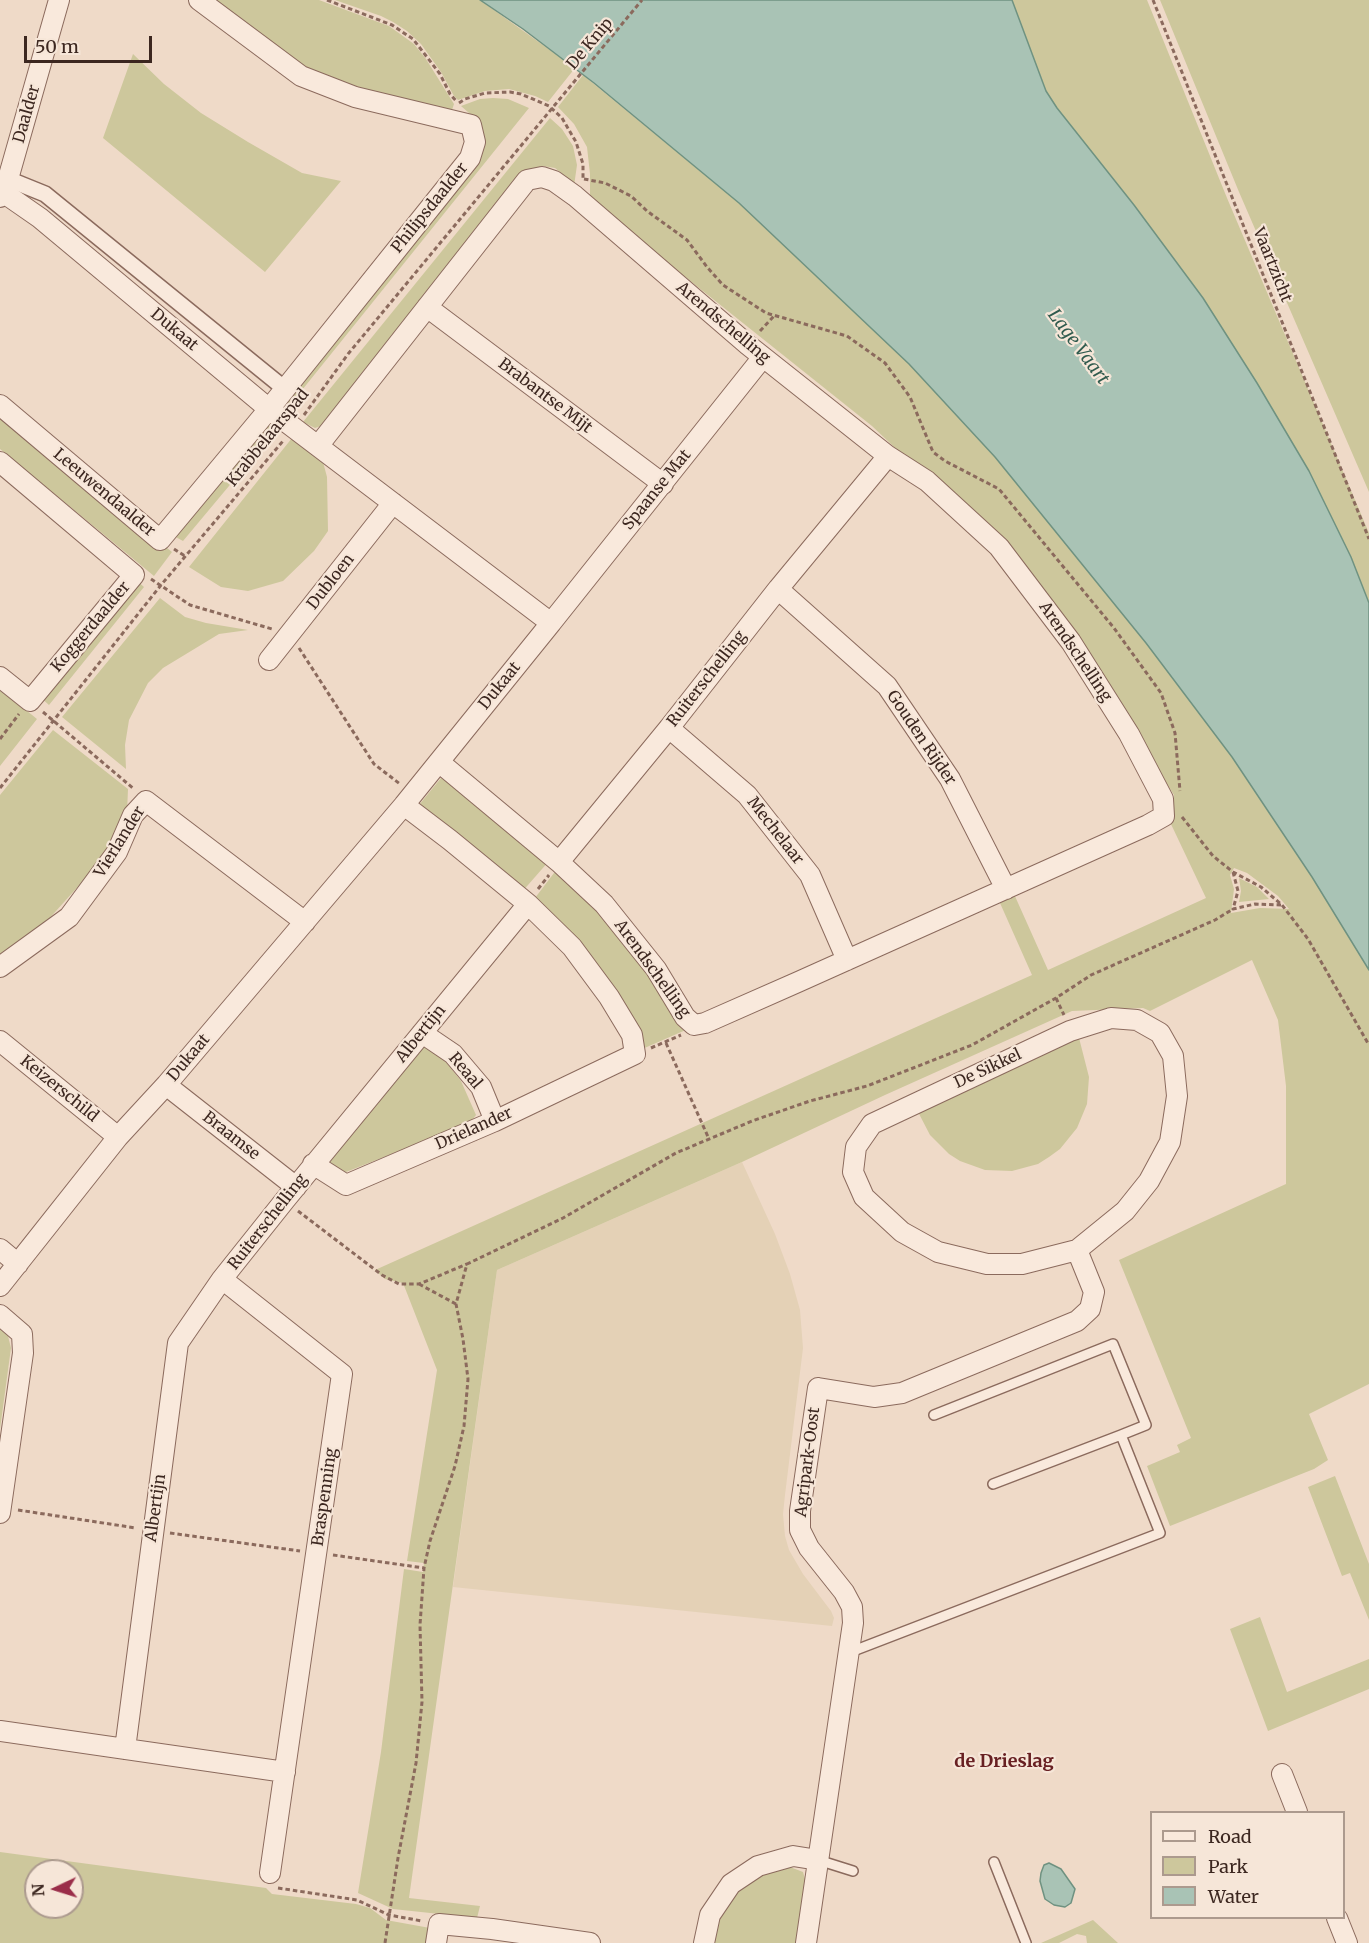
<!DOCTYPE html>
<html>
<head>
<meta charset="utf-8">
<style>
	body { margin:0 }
	#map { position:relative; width:1369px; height:1943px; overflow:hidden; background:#efdac8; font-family:Merriweather,serif }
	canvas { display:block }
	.legend { position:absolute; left:1150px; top:1811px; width:195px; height:108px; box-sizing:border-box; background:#f6e6d8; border:2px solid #ac9a8e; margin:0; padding:8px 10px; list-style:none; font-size:18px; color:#3c2720 }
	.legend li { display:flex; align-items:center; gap:12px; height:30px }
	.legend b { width:30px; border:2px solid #ac9a8e }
	.north { position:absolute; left:24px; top:1859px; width:60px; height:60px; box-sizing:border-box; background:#f6e6d8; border:2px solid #ac9a8e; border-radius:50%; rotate:266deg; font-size:16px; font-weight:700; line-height:24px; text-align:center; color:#3c2720 }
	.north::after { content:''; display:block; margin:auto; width:21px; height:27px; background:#9a2d49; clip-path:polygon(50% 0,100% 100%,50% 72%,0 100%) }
	.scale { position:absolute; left:24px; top:36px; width:128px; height:27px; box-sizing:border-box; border:3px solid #3c2720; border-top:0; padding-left:8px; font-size:18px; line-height:21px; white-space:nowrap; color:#3c2720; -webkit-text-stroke:4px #f6e6d8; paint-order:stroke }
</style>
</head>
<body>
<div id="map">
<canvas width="1369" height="1943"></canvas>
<ul class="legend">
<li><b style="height:8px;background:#f9e9dc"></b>Road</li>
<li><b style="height:16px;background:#cdc79c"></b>Park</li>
<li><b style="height:16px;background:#a9c3b5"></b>Water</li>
</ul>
<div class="north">N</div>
<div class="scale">50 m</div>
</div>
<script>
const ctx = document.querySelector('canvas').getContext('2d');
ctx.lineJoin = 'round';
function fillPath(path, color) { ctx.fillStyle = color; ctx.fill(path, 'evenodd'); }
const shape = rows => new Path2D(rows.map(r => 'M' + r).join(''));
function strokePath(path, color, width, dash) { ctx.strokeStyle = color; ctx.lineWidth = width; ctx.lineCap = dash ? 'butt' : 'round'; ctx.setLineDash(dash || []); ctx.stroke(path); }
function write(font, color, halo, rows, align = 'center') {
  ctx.font = font + ' Merriweather,serif'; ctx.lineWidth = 4.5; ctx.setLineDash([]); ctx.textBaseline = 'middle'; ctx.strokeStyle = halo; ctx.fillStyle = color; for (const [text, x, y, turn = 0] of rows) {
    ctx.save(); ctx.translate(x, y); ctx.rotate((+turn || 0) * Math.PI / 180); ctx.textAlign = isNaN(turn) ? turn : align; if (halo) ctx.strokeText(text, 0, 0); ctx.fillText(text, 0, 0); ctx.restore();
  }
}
fillPath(shape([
	[742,1162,775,1234,790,1274,800,1310,803,1348,785,1495,783,1514,785,1536,789,1550,803,1574,831,1611,834,1618,832,1626,453,1587,497,1270]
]), '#e4d1b6');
fillPath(shape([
	[208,0,319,0,389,26,414,44,426,59,454,104,451,113,390,101,307,70],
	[335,0,480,0,575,68,548,102,535,96,509,89,485,91,458,100,454,96,441,72,421,44,407,31,393,22,381,16],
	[1012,0,1147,0,1227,198,1369,533,1369,603,1351,557,1309,471,1257,383,1203,298,1134,205,1057,108,1046,91],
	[1160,0,1369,0,1369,492,1239,192],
	[133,54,164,84,201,113,248,142,302,173,341,181,265,272,103,138],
	[583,75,739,203,909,364,995,457,1146,643,1232,757,1312,877,1369,970,1369,1384,1309,1414,1328,1460,1314,1469,1170,1526,1147,1466,1180,1452,1177,1445,1191,1438,1119,1260,1286,1184,1286,1086,1278,1020,1252,960,1150,1011,1143,1008,1072,1011,885,1095,742,1162,497,1270,409,1898,480,1906,477,1918,393,1909,358,1893,381,1752,404,1569,423,1572,424,1563,407,1561,437,1370,403,1283,385,1279,375,1270,1032,975,1000,903,1014,894,1048,970,1206,898,1170,822,1173,819,1174,795,1127,721,1011,558,872,426,590,201,590,174,587,147,574,124,558,107],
	[1234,868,1247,873,1278,896,1289,909,1260,908,1231,913,1234,889,1230,875],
	[493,98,508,99,529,108,290,405,283,407,473,162,477,120,461,106,480,99],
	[550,118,562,129,573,146,577,165,574,186,567,178,555,168,543,166,531,170,517,184,321,426,315,428,303,422],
	[0,412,172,552,154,576,0,449],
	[267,419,280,425,183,541,172,535],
	[292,438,323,462,327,477,328,531,314,551,283,581,248,591,221,587,189,567],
	[134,578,144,587,49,705,39,696],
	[160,598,185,617,206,623,248,630,219,634,163,668,148,683,129,720,125,745,126,769,62,717],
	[0,689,37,719,0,766],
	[53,730,128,789,127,813,101,861,47,921,0,956,0,795],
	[441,778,448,779,549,861,521,893,419,805],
	[560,870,614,925,688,1029,640,1050,535,898,554,873],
	[1239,878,1257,887,1269,899,1239,902,1241,891],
	[1078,1034,1089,1077,1087,1104,1077,1128,1060,1149,1049,1157,1038,1164,1012,1171,985,1170,960,1161,949,1154,930,1135,916,1108],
	[425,1046,443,1058,461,1081,476,1115,470,1123,346,1172,333,1169,329,1163,329,1156,413,1054],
	[0,1326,8,1336,11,1348,0,1429],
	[1335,1476,1369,1564,1369,1620,1350,1573,1342,1576,1308,1487],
	[1260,1617,1287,1692,1369,1659,1369,1689,1268,1731,1230,1629],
	[0,1852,266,1888,272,1894,356,1904,370,1908,386,1920,430,1928,428,1943,0,1943],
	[36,1871,72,1871,72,1907,36,1907],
	[790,1867,803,1872,805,1879,796,1943,711,1943,712,1933,728,1899,752,1876],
	[1093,1920,1118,1943,1087,1943,1086,1936,1077,1934,1059,1943,1041,1943]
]), '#cdc79c');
const water = shape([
	[480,0,1012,0,1046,91,1057,108,1134,205,1203,298,1257,383,1309,471,1351,557,1369,603,1369,970,1312,877,1232,757,1146,643,995,457,909,364,739,203,594,83,523,29,480,0],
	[1049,1863,1061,1869,1075,1889,1071,1903,1065,1907,1054,1905,1045,1899,1040,1881,1041,1873,1044,1865,1049,1863]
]);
fillPath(water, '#a9c3b5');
strokePath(water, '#6f9281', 1.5);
const service = shape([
	[934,1415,1113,1344,1146,1425,1121,1435],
	[848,1653,1160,1533,1121,1435,993,1484],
	[818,1860,853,1871],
	[994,1862,1026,1943]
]);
const pedestrian = shape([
	[8,179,45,194,285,389]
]);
const minor = shape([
	[4,193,59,0],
	[0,197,4,193,40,218,269,409,551,623,404,805,166,1085,118,1137,0,1286],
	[427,307,663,484],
	[0,405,160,540,269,409,470,158,475,142,471,125,355,97,301,76,199,0],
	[318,446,527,180,542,177,554,181,575,196,748,345,888,456,927,481,999,547,1071,642,1129,734,1163,799,1164,816,1148,825,798,982,705,1023,694,1025,685,1017,656,969,604,904,559,862,439,762],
	[0,462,134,575,30,701,0,677],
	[778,589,887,686,950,779,1006,889],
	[551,623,763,357],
	[269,660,393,503],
	[669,728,747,795,810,875,847,960],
	[559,862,669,728,778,589,888,456],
	[0,967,69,917,117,852,133,815,146,801,305,922],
	[1111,1018,1137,1020,1160,1033,1173,1056,1177,1096,1170,1142,1149,1181,1125,1211,1077,1250,1022,1264,987,1264,938,1252,902,1232,864,1197,853,1172,856,1147,872,1124,1070,1031,1111,1018],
	[422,1033,453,1054,481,1087,495,1121],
	[0,1041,118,1137],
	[166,1085,296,1187],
	[313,1164,346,1185,495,1121,635,1054,632,1035,609,997,572,947,528,904,450,840,404,805],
	[0,1249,18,1264],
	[222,1279,342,1374,270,1873],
	[0,1315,22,1334,23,1353,0,1513],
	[0,1731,285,1772],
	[125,1749,178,1343,222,1279,285,1200,528,904],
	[1282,1774,1297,1812],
	[1337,1918,1347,1943],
	[436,1943,439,1924,492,1929,590,1943],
	[704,1943,710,1915,731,1884,758,1866,793,1856,818,1860],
	[806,1943,853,1623,852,1607,844,1592,809,1548,800,1530,800,1511,818,1388,874,1397,902,1393,1077,1321,1090,1309,1094,1292,1077,1250]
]);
strokePath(service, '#8b6a5d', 12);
strokePath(pedestrian, '#8b6a5d', 18);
strokePath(minor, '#8b6a5d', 22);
strokePath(shape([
	[327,0,392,25,413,39,440,74,450,94,457,102],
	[1153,0,1369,539],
	[459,103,465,99,485,93,510,92,521,94,549,106,562,118,576,142,583,164,583,180],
	[584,179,605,183,631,196,647,211,687,240,707,267,723,285,766,313,847,336,885,363,910,397,933,452,945,461,999,489,1114,628,1161,693,1175,733,1180,791],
	[760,331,775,315],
	[304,415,348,354,642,0],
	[174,549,185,556],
	[151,579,190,605,272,629],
	[299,648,374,764,400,784],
	[43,712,134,789],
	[0,739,19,714],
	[0,788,161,585,283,441],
	[1182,817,1213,856,1233,872,1261,887,1282,905,1308,939,1369,1045],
	[1233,872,1238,891,1233,909,1255,904,1281,905],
	[538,889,549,875],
	[1056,998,1064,1015],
	[666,1043,709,1139],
	[651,1048,681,1035],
	[298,1211,382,1275,399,1284,419,1284,467,1264],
	[419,1284,456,1304],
	[18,1510,136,1528],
	[170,1533,300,1551],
	[333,1555,424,1568],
	[278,1888,357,1900,389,1915,422,1921],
	[385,1943,398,1858,416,1763,422,1702,420,1625,424,1568,430,1541,455,1466,464,1426,468,1379,463,1339,456,1304,467,1264,563,1218,676,1153,752,1121,810,1101,867,1086,972,1045,1056,998,1091,975,1215,920,1233,909]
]), '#8b6a5d', 3, [4.5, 3]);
strokePath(service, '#f9e9dc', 9);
strokePath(pedestrian, '#f9e9dc', 15);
strokePath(minor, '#f9e9dc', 20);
write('16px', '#3c2720', '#f6e6d8', [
	["De Knip",590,44,-50],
	["Daalder",27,114,-74],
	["Philipsdaalder",430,208,-51],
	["Vaartzicht",1272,265,68],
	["Arendschelling",723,323,40],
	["Dukaat",174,330,40],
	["Brabantse Mijt",545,396,37],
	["Krabbelaarspad",268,438,-51],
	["Spaanse Mat",657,490,-51],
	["Leeuwendaalder",104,493,40],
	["Dubloen",331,582,-52],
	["Koggerdaalder",91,627,-50],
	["Arendschelling",1075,652,56],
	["Ruiterschelling",707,679,-52],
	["Dukaat",500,686,-51],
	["Gouden Rijder",921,738,56],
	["Mechelaar",775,831,52],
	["Vierlander",120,842,-58],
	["Arendschelling",652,969,54],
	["Albertijn",421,1034,-51],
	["Dukaat",189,1058,-50],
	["De Sikkel",988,1069,-25],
	["Reaal",465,1071,50],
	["Keizerschild",59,1089,39],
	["Drielander",474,1129,-24],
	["Braamse",231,1136,38],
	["Ruiterschelling",268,1222,-52],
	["Agripark-Oost",808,1462,-83],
	["Braspenning",325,1497,-82],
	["Albertijn",156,1508,-82]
]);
write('italic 18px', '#305b4e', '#f6e6d8', [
	["Lage Vaart",1078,347,53]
]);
write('bold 18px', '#682023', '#f6e6d8', [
	["de Drieslag",1004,1762]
]);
</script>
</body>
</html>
